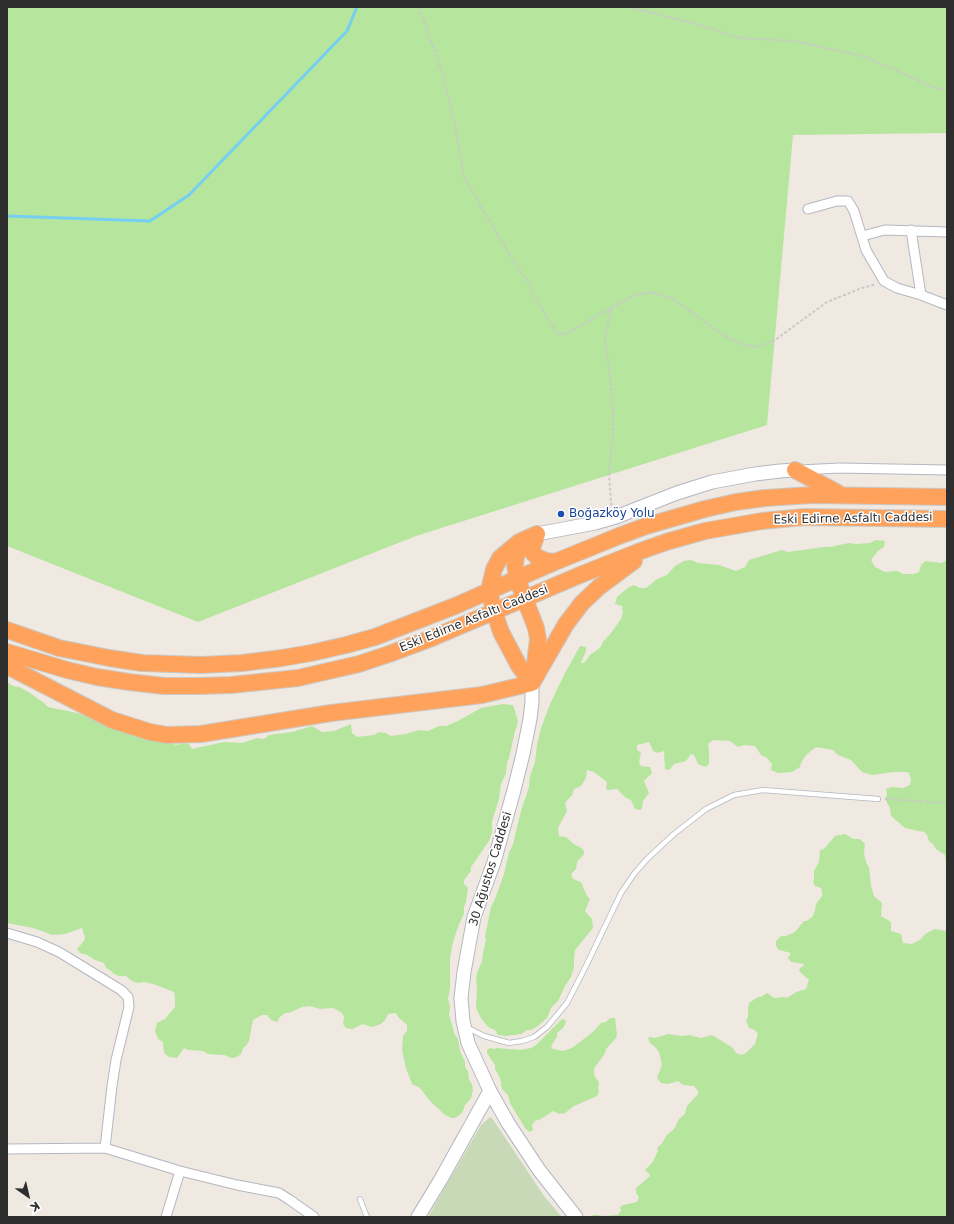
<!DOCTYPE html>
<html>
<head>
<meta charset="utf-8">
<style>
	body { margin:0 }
	#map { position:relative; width:954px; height:1224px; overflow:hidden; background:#efe9e1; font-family:"DejaVu Sans",sans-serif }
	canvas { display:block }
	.frame { position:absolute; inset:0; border:8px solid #2e2e2e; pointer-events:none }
	.north { position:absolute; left:8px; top:1176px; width:40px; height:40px; -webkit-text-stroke:3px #fff; paint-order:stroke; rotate:146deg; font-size:11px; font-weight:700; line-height:16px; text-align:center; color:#2e2e2e }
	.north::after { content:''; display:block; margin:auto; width:14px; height:18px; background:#2e2e2e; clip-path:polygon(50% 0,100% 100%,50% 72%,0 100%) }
</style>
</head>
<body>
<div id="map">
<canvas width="954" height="1224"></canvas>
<div class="frame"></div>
<div class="north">K</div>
</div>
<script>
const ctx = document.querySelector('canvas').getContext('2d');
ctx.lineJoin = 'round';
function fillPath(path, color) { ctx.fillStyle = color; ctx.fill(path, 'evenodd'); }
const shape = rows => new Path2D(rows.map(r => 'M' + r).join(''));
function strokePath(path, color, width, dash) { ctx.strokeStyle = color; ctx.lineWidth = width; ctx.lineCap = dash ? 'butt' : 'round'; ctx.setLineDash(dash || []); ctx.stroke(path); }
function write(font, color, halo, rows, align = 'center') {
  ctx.font = font + ' "DejaVu Sans",sans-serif'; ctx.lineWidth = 3; ctx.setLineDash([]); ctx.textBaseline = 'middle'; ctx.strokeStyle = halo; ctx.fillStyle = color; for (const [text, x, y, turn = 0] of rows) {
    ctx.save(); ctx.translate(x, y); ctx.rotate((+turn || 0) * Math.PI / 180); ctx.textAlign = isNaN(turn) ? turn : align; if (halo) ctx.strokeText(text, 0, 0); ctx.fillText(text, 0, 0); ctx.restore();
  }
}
fillPath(shape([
	[7,7,947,7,947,133,793,135,767,425,416,536,198,622,7,546],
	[875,540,885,541,884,547,878,551,871,560,875,567,885,572,897,571,903,574,914,574,919,572,921,565,926,561,941,563,947,560,947,869,945,855,936,849,933,844,929,841,927,835,924,832,905,828,891,816,890,808,885,799,887,794,886,789,892,787,903,788,910,785,911,778,908,772,894,772,872,775,862,772,851,760,838,755,833,750,816,747,806,755,801,763,800,767,792,772,778,773,771,770,772,764,767,758,761,755,755,746,744,745,738,747,730,741,713,740,708,744,709,752,709,764,705,767,698,764,694,755,691,754,686,761,674,764,669,770,665,769,664,751,658,753,653,751,649,742,637,745,637,750,641,752,639,762,641,766,650,767,652,773,644,781,649,793,643,801,642,808,641,810,635,809,631,800,626,798,617,789,608,790,606,789,607,782,594,772,587,770,586,778,581,786,574,789,572,795,565,803,567,811,558,828,559,836,566,837,575,845,580,847,584,851,584,854,577,862,576,869,571,874,573,879,581,882,587,896,590,899,585,911,592,919,593,928,575,950,574,958,574,967,571,977,565,986,558,1001,551,1008,547,1018,538,1026,531,1030,527,1030,521,1034,505,1036,498,1035,495,1030,488,1027,481,1018,476,1008,477,986,476,982,477,973,482,961,483,953,486,940,485,936,491,907,495,899,504,874,509,853,513,844,521,811,529,787,530,776,535,762,537,745,541,728,550,704,564,675,580,646,586,647,586,651,581,663,584,663,590,655,600,648,603,642,611,633,621,619,623,612,622,606,615,604,617,597,629,587,634,585,640,588,646,588,657,579,667,575,675,566,684,561,691,560,698,563,719,565,736,571,745,567,749,560,782,550,788,552,824,547,830,547,849,543,856,544,870,543],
	[7,682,13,686,19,687,30,693,44,703,48,707,77,713,105,722,148,740,153,741,157,740,169,742,176,745,185,743,189,744,192,749,224,742,242,743,257,738,264,739,269,735,292,732,312,726,322,732,334,731,351,724,352,733,357,737,374,735,379,732,386,733,390,736,406,734,419,730,428,731,439,726,446,726,458,721,481,708,503,704,513,705,518,721,517,726,515,731,509,758,507,763,506,773,501,784,499,799,492,821,492,832,489,841,471,867,471,871,464,880,464,884,468,888,466,902,464,907,464,914,459,924,453,942,450,958,450,988,448,999,450,1007,449,1015,455,1035,458,1039,460,1051,465,1062,465,1067,468,1071,469,1080,472,1084,473,1090,471,1098,465,1105,464,1108,462,1113,455,1118,451,1118,444,1114,430,1101,420,1088,412,1084,406,1068,402,1050,403,1036,407,1031,407,1025,398,1017,396,1013,388,1014,385,1020,381,1024,372,1027,363,1024,352,1029,346,1028,343,1024,344,1017,342,1013,333,1008,320,1009,310,1006,302,1007,289,1013,285,1013,280,1017,277,1022,271,1020,267,1015,262,1015,253,1020,249,1041,246,1046,243,1048,241,1054,237,1057,232,1058,224,1055,208,1054,203,1051,189,1050,184,1048,177,1058,169,1057,164,1053,163,1042,158,1039,155,1031,157,1023,165,1019,175,1007,175,997,174,992,156,985,145,982,138,983,132,981,126,976,119,976,114,974,111,971,106,968,104,963,95,960,87,955,80,953,77,949,84,941,85,938,82,928,65,934,52,935,45,932,33,928,7,923],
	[845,834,853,839,860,839,865,844,864,854,866,862,869,868,871,885,874,896,882,903,881,916,891,922,891,931,901,934,903,943,912,944,921,939,925,934,935,929,947,931,947,1217,593,1217,592,1215,597,1215,602,1216,618,1215,621,1211,620,1207,623,1205,637,1202,639,1197,636,1193,636,1188,650,1176,650,1175,645,1170,652,1163,658,1151,657,1148,663,1142,666,1136,674,1129,679,1119,685,1114,687,1106,698,1094,698,1091,694,1086,683,1085,678,1081,668,1084,661,1083,657,1078,662,1065,659,1052,655,1047,650,1043,648,1038,650,1037,655,1038,668,1034,682,1036,689,1035,701,1038,712,1035,733,1048,736,1053,741,1055,746,1053,755,1044,758,1034,755,1030,749,1028,746,1021,748,1017,748,1008,749,1003,758,997,761,997,767,993,774,998,784,997,787,998,796,992,806,989,809,980,799,971,800,968,803,966,804,964,791,962,788,958,791,953,779,950,776,946,776,941,781,936,786,936,795,932,804,921,807,921,813,916,815,910,816,904,822,896,822,891,821,888,815,886,813,882,814,879,814,871,819,862,820,850,824,849,835,836],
	[610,1018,615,1018,617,1035,616,1038,606,1049,604,1055,594,1068,594,1072,595,1077,599,1082,598,1088,599,1092,597,1096,574,1106,565,1113,559,1114,553,1111,541,1119,535,1121,532,1125,533,1130,529,1132,525,1128,510,1103,508,1095,502,1089,500,1078,495,1069,495,1065,487,1053,487,1050,490,1048,494,1049,497,1048,520,1050,531,1048,536,1045,562,1019,565,1020,566,1022,563,1028,557,1033,557,1037,551,1046,553,1049,563,1051,572,1048,593,1032,601,1023,606,1022]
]), '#b6e59e');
fillPath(shape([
	[490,1117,492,1118,544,1196,562,1217,428,1217,481,1125]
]), '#c8d9b8');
strokePath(shape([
	[7,216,150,221,189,195,347,31,357,7]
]), '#75cff0', 3);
const lane = shape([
	[466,1027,484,1036,509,1043,522,1041,534,1037,547,1027,567,1003,586,966,621,893,634,874,647,859,674,834,706,809,734,795,763,790,878,799],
	[360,1199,367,1217]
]);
const street = shape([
	[808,209,837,201,848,201,854,211,866,250,884,281,897,288,921,295,947,305],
	[911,230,921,295],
	[862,236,885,230,947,232],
	[800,470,839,468,947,470],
	[7,933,37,942,59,952,121,990,128,997,129,1007,116,1060,112,1086,105,1148],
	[7,1149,105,1148,180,1171,237,1185,279,1193,290,1200,314,1217],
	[166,1217,180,1171]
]);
const secondary = shape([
	[537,534,595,523,616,517,677,493,712,482,755,474,780,471,795,470],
	[532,683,532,702,530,719,523,754,514,790,494,862,474,917,464,972,461,998,463,1021,468,1043,490,1091,508,1123,539,1170,576,1217],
	[418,1217,441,1179,490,1091]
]);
const highway = shape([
	[795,470,838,493],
	[537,534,532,548,533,553,537,557,546,561,555,562],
	[528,542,520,548,516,556,515,565,517,579,536,628,538,639,534,671],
	[7,630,59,648,109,658,142,663,201,665,242,663,282,658,311,653,346,645,375,637,455,606,555,562,619,536,646,526,705,509,736,502,765,498,812,495,947,497],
	[7,652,67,670,97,677,129,682,164,686,199,686,231,685,298,678,359,664,389,654,432,638,580,575,638,552,666,542,705,531,762,521,804,517,947,519],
	[7,666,112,720,150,732,167,735,201,734,331,713,482,695,532,683,566,624,582,603,599,587,634,561],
	[532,683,519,666,501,632,494,611,489,590,494,569,500,558,519,542,537,534]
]);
strokePath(lane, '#b4b7c1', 6);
strokePath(street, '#b4b7c1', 11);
strokePath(secondary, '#b4b7c1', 15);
strokePath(highway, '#c9c9c9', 18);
strokePath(shape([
	[419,7,442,72,454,121,464,177,512,259,531,287,541,308,558,334,568,333,623,301,636,295,651,292,673,299,723,335,743,345,758,347,775,340,827,302,862,288,876,284],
	[629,7,696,24,740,38,795,41,866,57,933,87,947,90],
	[611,309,605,338,610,376,613,408,613,437,609,473,611,503,612,507],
	[885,799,947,803]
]), '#c9c9c9', 2, [3, 2]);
strokePath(lane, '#fff', 4.5);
strokePath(street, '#fff', 9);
strokePath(secondary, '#fff', 13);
strokePath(highway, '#ffa35c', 16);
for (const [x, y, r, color] of [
	[561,514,4,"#1a4fb4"]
]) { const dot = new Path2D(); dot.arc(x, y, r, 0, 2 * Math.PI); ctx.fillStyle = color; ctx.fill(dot); strokePath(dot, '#fff', 1.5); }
write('12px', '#164399', '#fff', [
	["Boğazköy Yolu",569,514]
], 'left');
write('12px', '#2e2e2e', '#fff', [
	["Eski Edirne Asfaltı Caddesi",853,519,-1],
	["Eski Edirne Asfaltı Caddesi",474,619,-22],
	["30 Ağustos Caddesi",491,869,-73]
]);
</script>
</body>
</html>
